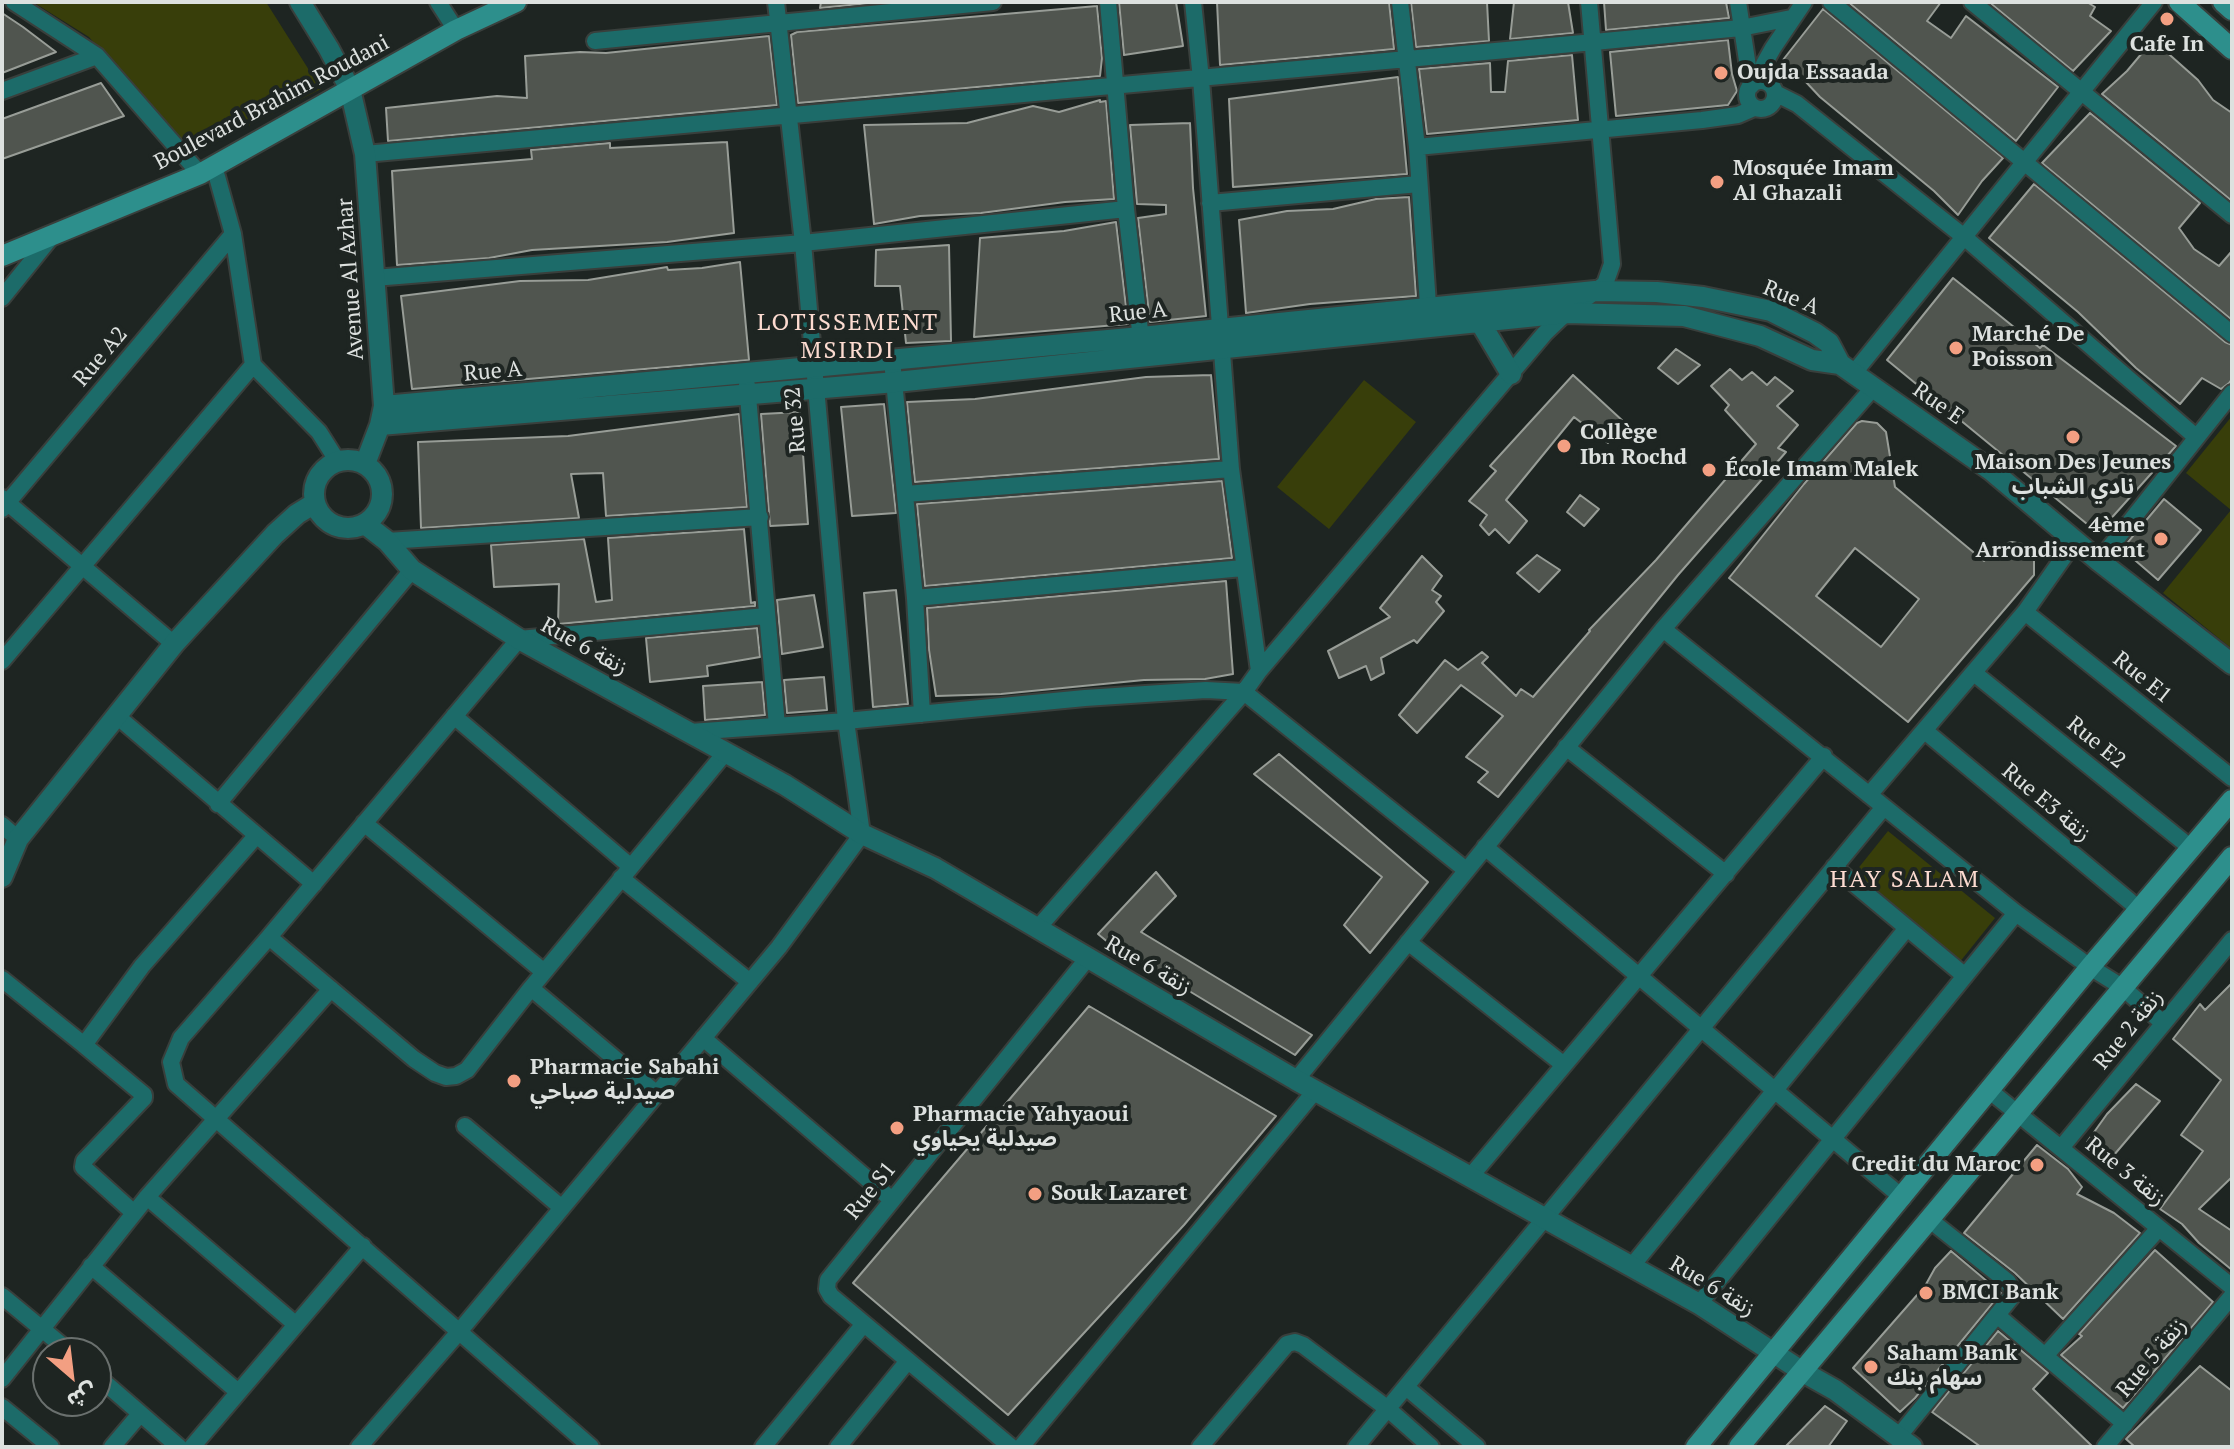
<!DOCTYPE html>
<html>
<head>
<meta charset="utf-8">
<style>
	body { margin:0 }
	#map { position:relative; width:2234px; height:1449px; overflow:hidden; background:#1e2522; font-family:"PT Serif","Noto Sans Arabic",serif }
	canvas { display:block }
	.frame { position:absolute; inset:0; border:4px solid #dde1df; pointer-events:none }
	.north { position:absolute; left:32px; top:1337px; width:80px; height:80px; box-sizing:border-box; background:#1e2522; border:2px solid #6a706e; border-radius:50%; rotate:152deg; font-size:22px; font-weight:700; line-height:32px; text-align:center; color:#dde1df }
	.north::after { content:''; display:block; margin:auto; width:28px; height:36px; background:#f39f82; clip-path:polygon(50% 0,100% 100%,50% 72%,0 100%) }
</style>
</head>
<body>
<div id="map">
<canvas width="2234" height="1449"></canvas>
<div class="frame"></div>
<div class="north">ش</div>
</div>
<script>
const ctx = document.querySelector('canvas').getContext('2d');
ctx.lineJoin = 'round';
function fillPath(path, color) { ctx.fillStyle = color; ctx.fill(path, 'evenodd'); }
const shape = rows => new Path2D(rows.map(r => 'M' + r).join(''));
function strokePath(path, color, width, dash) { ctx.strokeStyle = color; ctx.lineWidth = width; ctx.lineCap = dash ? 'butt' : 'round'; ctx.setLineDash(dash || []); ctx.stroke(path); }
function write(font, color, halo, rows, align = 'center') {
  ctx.font = font + ' "PT Serif","Noto Sans Arabic",serif'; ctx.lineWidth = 8; ctx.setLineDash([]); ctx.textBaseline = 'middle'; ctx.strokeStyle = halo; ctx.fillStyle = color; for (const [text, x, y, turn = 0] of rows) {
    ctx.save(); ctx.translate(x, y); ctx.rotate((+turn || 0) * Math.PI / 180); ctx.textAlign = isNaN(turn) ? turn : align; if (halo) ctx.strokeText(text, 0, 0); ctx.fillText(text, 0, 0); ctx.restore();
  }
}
fillPath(shape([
	[33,2,266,2,321,89,189,156,89,37],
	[1364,380,1416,422,1329,529,1277,487],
	[2232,416,2232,649,2163,593,2231,510,2186,473],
	[1888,831,1995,918,1959,963,1852,876]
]), '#383e0a');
const building = shape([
	[821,2,880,2,820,8,821,2],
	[1119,2,1176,2,1183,46,1124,55,1119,2],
	[1217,2,1389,2,1394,49,1220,65,1217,2],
	[1411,2,1487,2,1489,41,1416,47,1411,2],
	[1514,2,1568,2,1573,33,1510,39,1514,2],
	[1604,2,1726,2,1729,18,1606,30,1604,2],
	[1848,2,1941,2,1927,21,1951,38,1966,16,2058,87,2016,141,1848,2],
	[1989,2,2087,2,2095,7,2090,16,2111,31,2073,71,1989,2],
	[1097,6,1102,58,1100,76,798,103,791,35,797,32,1097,6],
	[1823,9,2003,158,1982,181,1958,215,1934,191,1820,97,1805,81,1779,65,1823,9],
	[2,13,23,27,56,52,2,73,2,13],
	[769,36,777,105,388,141,386,108,497,96,527,98,525,56,580,52,606,53,769,36],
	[1728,40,1732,74,1737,91,1728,105,1616,116,1610,52,1728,40],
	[2153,40,2198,80,2213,100,2232,113,2232,201,2102,94,2127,71,2153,40],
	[1572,55,1578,120,1427,134,1419,69,1490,63,1491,92,1505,92,1508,61,1572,55],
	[1398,77,1407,174,1233,187,1229,99,1398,77],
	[101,83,124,116,2,159,2,119,101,83],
	[1100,100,1100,102,1106,101,1114,199,1065,202,981,213,920,216,874,224,864,125,967,123,1033,106,1059,112,1100,100],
	[2090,113,2200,203,2179,228,2194,249,2219,266,2232,251,2232,320,2042,163,2090,113],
	[1190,123,1193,188,1206,316,1150,322,1138,218,1166,214,1166,205,1137,204,1130,125,1190,123],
	[727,142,734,233,667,242,532,250,489,258,397,265,392,171,532,159,531,150,610,143,610,148,727,142],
	[2034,184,2225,342,2232,345,2232,379,2229,383,2221,389,2202,378,2180,404,2136,368,2078,312,1989,238,2034,184],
	[1409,197,1416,296,1310,304,1246,313,1239,220,1287,211,1333,209,1376,199,1409,197],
	[1116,222,1128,324,974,337,980,238,1064,231,1116,222],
	[949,245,951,341,906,343,900,286,875,286,876,250,949,245],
	[740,262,749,360,412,389,401,296,520,281,588,280,667,267,668,270,702,268,740,262],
	[1953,278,2040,348,2043,345,2176,446,2098,533,1887,360,1953,278],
	[1676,349,1700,365,1678,384,1658,368,1676,349],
	[1730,369,1742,380,1752,372,1767,385,1775,377,1793,391,1777,406,1798,425,1778,448,1786,452,1678,575,1498,797,1478,782,1488,772,1466,757,1503,716,1461,685,1417,733,1399,715,1445,660,1458,670,1482,652,1488,657,1482,663,1516,696,1521,689,1533,697,1590,631,1589,630,1656,560,1756,444,1725,410,1729,405,1711,386,1730,369],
	[1211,375,1219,459,915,482,907,402,975,399,1146,377,1211,375],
	[1573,375,1624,422,1608,443,1574,417,1506,500,1527,521,1509,543,1495,529,1489,535,1480,525,1487,515,1469,501,1496,471,1490,466,1573,375],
	[884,404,896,513,852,516,841,407,884,404],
	[800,412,808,524,770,526,761,414,800,412],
	[739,414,747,507,606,516,603,473,571,474,579,518,421,528,418,442,568,436,739,414],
	[1862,421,1877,423,1886,432,1895,487,1984,561,2000,545,2012,542,2027,545,2034,560,2034,575,1908,722,1729,578,1804,484,1857,423,1862,421],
	[1855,548,1919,599,1881,647,1816,596,1855,548],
	[1222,481,1232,558,925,586,917,504,1222,481],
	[1580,495,1599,509,1584,526,1567,512,1580,495],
	[2164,499,2201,530,2158,580,2122,549,2164,499],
	[744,529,751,603,755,602,755,606,558,624,559,584,494,587,491,545,584,539,596,602,612,600,608,538,744,529],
	[1537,555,1560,570,1539,592,1517,573,1537,555],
	[1422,556,1442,576,1432,590,1441,596,1436,602,1444,611,1417,643,1414,640,1381,658,1384,673,1371,680,1366,666,1339,678,1328,651,1390,617,1380,608,1422,556],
	[1226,581,1233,674,1205,679,1144,680,1001,694,936,696,929,650,927,608,1226,581],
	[896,590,908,704,873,707,864,593,896,590],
	[814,595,823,647,782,654,777,600,814,595],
	[757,628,760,657,707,666,708,676,650,682,646,638,757,628],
	[824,677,827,710,787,713,784,680,824,677],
	[762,682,765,715,705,720,703,686,762,682],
	[1279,754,1428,882,1370,953,1344,925,1382,877,1254,774,1279,754],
	[1156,872,1176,896,1141,932,1312,1035,1295,1055,1123,951,1121,953,1098,934,1156,872],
	[2232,983,2232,1177,2199,1209,2232,1231,2232,1270,2199,1243,2182,1224,2160,1209,2203,1151,2181,1135,2221,1080,2173,1039,2200,1004,2205,1010,2232,983],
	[1089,1006,1276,1116,1184,1225,1008,1415,853,1283,1089,1006],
	[2136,1084,2160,1101,2108,1162,2087,1142,2107,1114,2136,1084],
	[2037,1145,2068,1169,2082,1187,2077,1194,2114,1213,2140,1233,2063,1319,2015,1273,1964,1233,2037,1145],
	[2155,1250,2213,1302,2123,1408,2061,1355,2082,1336,2079,1334,2155,1250],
	[1951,1251,2001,1293,1915,1398,1900,1412,1853,1368,1925,1286,1935,1268,1951,1251],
	[1998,1331,2048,1373,2033,1389,2093,1447,1981,1447,1932,1412,1998,1331],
	[2200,1366,2232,1391,2232,1447,2135,1447,2126,1439,2200,1366],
	[1825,1406,1847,1421,1828,1447,1785,1447,1825,1406]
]);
fillPath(building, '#50554f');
strokePath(building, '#989d97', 2);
const minor = shape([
	[14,2,97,56,200,174],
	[438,2,456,30],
	[1108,2,1126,209,1142,348],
	[1193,2,1201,79,1231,469,1259,671],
	[1400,2,1417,147,1429,319],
	[1738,2,1751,86],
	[1831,2,2232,334],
	[1972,2,2232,215],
	[595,41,993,2],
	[1762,81,1764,64,1773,48,1804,2],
	'1747 95a14 14 0 1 1 28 0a14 14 0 1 1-28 0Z',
	[2,91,97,56],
	[1775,93,1797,104,1963,236,2196,437],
	[1417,147,1702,120,1738,115,1754,108],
	[365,154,1594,42,1741,28,1791,18],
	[214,166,233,234,253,365,319,432,338,462],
	[1210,203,1419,184],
	[374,278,803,243,1126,209],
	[2,298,52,236],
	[892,360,915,598,922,714],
	[1853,374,2154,2],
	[747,385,777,726],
	[905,494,1231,469],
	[2,498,174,644],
	[2,509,233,234],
	[387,541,760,517],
	[2099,561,2232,393],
	[915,598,1243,568],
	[2025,612,2232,778],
	[1663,629,2016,913,2090,967,2122,987,2163,1023],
	[2,661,253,365],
	[1974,673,2191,848],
	[454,716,630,866],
	[118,717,314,884],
	[1925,731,2139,909],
	[690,732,846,721,1085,698,1206,690,1244,692,1466,870],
	[1566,747,1726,874],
	[725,753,531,988,467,1070,456,1076,446,1077,435,1073,414,1059,269,937,519,639,766,616],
	[1869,795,2025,612,2075,541],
	[218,804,412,570],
	[364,823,544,972],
	[2,825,18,839],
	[1485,847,1903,1198],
	[1834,867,1965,976],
	[621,878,750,982],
	[1037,929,1244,692,1259,671,1545,333,1566,313,1605,284,1612,264,1589,2],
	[269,937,181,1038,171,1062,176,1084,591,1447],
	[1408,942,1564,1065],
	[2,979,84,1045,142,966,256,836],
	[531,988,657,1094],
	[703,1038,892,1200],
	[84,1045,144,1095,144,1098,84,1161,83,1167,134,1213],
	[1296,1080,1663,629,1873,388],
	[1990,1091,2232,1287],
	[465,1126,562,1208],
	[2061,1148,2232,940],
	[1470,1177,1824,756],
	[147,1197,294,1323],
	[91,1266,237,1391],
	[1631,1267,1907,928],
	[2,1296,71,1353],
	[1699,1304,2016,913],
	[1998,1316,2125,1424],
	[2045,1356,2159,1228],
	[96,1375,179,1447],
	[2,1379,147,1197,331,989],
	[1406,1387,1477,1447],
	[2,1407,51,1447],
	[1899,1436,2014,1294,2008,1282,1930,1220],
	[112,1447,140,1414],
	[192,1447,363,1246],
	[359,1447,458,1333,779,947,862,834,846,721,803,243,776,2],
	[763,1447,863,1325],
	[838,1447,907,1362],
	[1011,1447,831,1296,827,1289,828,1280,1087,959],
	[1021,1447,1315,1091],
	[1200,1447,1287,1344,1295,1342,1303,1345,1388,1409,1431,1447],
	[1356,1447,1884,807],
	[2105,1447,2232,1296]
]);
const tertiary = shape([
	[300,2,329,49,350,89,365,154,384,406,380,425,365,464],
	[1480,322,1511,374],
	[384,406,1141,337,1595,291,1657,292,1703,297,1771,311,1815,333,1829,343,1840,364],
	[380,425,896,382,1566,313,1684,316,1760,336,1812,360,1840,364,1992,471,2099,561,2232,664],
	'314 494a34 34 0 1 1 68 0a34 34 0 1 1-68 0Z',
	[365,524,387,541,412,570,519,639,785,785,862,834,935,868,1296,1080,1699,1304,1803,1372,1835,1390,1912,1447],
	[2,877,18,839,174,644,275,534,297,514,315,503]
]);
const secondary = shape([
	[2179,2,2232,49],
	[2223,2,2232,10],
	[2,256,200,174,456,30,516,2],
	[1696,1447,2090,967,2232,800],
	[1739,1447,2232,857]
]);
strokePath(minor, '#393f3c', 20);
strokePath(tertiary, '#393f3c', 24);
strokePath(secondary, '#393f3c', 24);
strokePath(minor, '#1c6b69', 16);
strokePath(tertiary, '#1c6b69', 20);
strokePath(secondary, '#2d8f8c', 20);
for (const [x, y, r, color] of [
	[2167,19,8,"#f39f82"],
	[1721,73,8,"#f39f82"],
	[1717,182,8,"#f39f82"],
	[1956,348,8,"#f39f82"],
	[2073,437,8,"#f39f82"],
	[1564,446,8,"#f39f82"],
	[1709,470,8,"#f39f82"],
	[2161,539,8,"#f39f82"],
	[514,1081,8,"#f39f82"],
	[897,1128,8,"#f39f82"],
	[2037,1165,8,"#f39f82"],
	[1035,1194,8,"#f39f82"],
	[1926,1293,8,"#f39f82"],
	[1871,1367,8,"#f39f82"]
]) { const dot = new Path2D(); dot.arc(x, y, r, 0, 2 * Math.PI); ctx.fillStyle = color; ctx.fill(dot); strokePath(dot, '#1e2522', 3); }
write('bold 22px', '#dde1df', '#1e2522', [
	["Cafe In",2167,45,"center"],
	["Oujda Essaada",1737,73],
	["Mosquée Imam",1733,169],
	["Al Ghazali",1733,194],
	["Marché De",1972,335],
	["Poisson",1972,360],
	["Collège",1580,433],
	["Ibn Rochd",1580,458],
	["Maison Des Jeunes",2073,463,"center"],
	["نادي الشباب",2073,488,"center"],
	["École Imam Malek",1725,470],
	["4ème",2145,526,"right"],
	["Arrondissement",2145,551,"right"],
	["Pharmacie Sabahi",530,1068],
	["صيدلية صباحي",530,1093],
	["Pharmacie Yahyaoui",913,1115],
	["صيدلية يحياوي",913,1140],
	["Credit du Maroc",2021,1165,"right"],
	["Souk Lazaret",1051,1194],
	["BMCI Bank",1942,1293],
	["Saham Bank",1887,1354],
	["سهام بنك",1887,1379]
], 'left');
write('22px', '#dde1df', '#1e2522', [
	["Boulevard Brahim Roudani",272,103,-28],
	["Avenue Al Azhar",351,279,-94],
	["Rue A",1791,298,22],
	["Rue A",1138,313,-6],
	["Rue A2",101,357,-50],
	["Rue A",493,372,-5],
	["Rue E",1938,404,35],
	["Rue 32",796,420,-95],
	["Rue 6 زنقة",584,647,29],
	["Rue E1",2142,678,39],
	["Rue E2",2096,743,39],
	["Rue E3 زنقة",2046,803,40],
	["Rue 6 زنقة",1148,966,30],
	["Rue 2 زنقة",2129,1030,-51],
	["Rue 3 زنقة",2125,1172,39],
	["Rue S1",871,1191,-51],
	["Rue 6 زنقة",1712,1287,31],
	["Rue 5 زنقة",2152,1358,-50]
]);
ctx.letterSpacing = '2px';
write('24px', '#fcdbd0', '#1e2522', [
	["LOTISSEMENT",848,323],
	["MSIRDI",848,351],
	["HAY SALAM",1905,880]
]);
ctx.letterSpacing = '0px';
</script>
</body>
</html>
